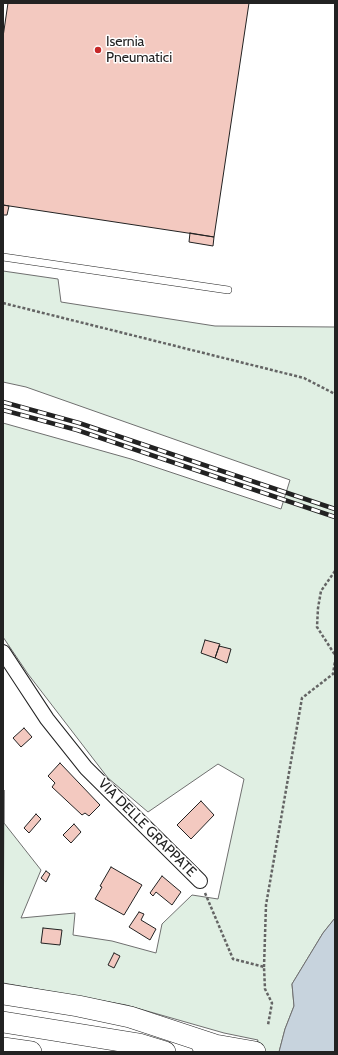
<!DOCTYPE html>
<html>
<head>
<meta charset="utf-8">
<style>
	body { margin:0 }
	#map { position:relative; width:338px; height:1055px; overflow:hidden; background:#fff; font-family:Cabin,sans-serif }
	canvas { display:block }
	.frame { position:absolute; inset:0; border:4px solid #222; pointer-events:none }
</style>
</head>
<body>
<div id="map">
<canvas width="338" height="1055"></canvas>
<div class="frame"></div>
</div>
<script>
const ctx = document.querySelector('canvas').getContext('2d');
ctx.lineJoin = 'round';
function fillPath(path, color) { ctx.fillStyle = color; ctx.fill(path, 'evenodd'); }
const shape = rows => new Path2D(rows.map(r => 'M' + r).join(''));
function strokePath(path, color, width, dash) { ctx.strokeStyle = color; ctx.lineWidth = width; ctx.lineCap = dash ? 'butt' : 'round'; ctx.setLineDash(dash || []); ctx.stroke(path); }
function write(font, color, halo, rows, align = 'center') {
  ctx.font = font + ' Cabin,sans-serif'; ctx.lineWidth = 3; ctx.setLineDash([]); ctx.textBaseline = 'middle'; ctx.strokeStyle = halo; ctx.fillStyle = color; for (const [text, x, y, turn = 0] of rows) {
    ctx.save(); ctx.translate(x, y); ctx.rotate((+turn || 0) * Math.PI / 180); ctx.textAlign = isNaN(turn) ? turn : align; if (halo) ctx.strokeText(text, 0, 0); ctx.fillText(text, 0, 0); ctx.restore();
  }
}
const green = shape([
	[3,271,58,279,61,302,215,326,335,327,335,918,323,933,292,984,294,1006,285,1029,279,1052,255,1052,258,1040,224,1033,126,1005,3,983,4,790,4,823,41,870,21,918,75,913,73,935,112,941,156,953,162,924,192,895,218,899,244,779,218,764,148,812,108,778,28,674,3,637,3,423,131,459,281,509,290,480,26,387,3,382,3,271]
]);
fillPath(green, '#e0efe3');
strokePath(green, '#6f6f6f', 1);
const water = shape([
	[335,918,335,1052,279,1052,285,1029,294,1006,292,984,323,933,335,918]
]);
fillPath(water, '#c7d3dd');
strokePath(water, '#6f6f6f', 1);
const building = shape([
	[8,3,249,3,214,237,3,205,3,37,8,3],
	[3,205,9,206,7,215,3,215,3,205],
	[190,233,214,237,213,246,189,242,190,233],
	[205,640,220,644,215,658,201,653,205,640],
	[219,646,231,649,227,663,215,658,219,646],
	[24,728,32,737,21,747,13,738,24,728],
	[60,763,100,805,89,816,85,813,82,815,52,787,55,783,48,776,60,763],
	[201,801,214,815,191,839,177,825,201,801],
	[36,814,41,819,29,833,24,828,36,814],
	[74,824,81,832,71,843,63,835,74,824],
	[111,867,142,885,124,915,95,899,102,887,100,886,111,867],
	[46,871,50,874,46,882,41,878,46,871],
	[162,876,181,892,172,905,156,892,153,896,150,893,162,876],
	[139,912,144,914,141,920,156,929,150,940,129,927,139,912],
	[43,928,62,930,60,945,41,943,43,928],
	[114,953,120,956,114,968,108,965,114,953]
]);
fillPath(building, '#f3c9c0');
strokePath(building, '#222', 1);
const lane = shape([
	[3,257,228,290]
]);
const street = shape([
	[3,652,47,719,86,768,200,881]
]);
const primary = shape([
	[3,994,78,1006,130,1017,215,1045],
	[3,1022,139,1044,165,1052],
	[202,1045,215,1045,255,1052],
	[3,1048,31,1052]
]);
strokePath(lane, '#222', 8);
strokePath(street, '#222', 16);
strokePath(primary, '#222', 22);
strokePath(shape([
	[3,303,304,378,335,394],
	[335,571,321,591,318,608,317,627,335,655],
	[205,893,233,959,264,967,265,989,272,1003,268,1025],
	[264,967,266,905,302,698,333,674,335,661]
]), '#646464', 2.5, [3, 2]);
strokePath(lane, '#fff', 7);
strokePath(street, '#fff', 14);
strokePath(primary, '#fff', 21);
const rail = shape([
	[3,402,79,423,335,509],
	[3,410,77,430,335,517]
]);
strokePath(rail, '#222', 4.5);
strokePath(rail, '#fff', 3, [9]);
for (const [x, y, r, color] of [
	[98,50,4,"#c62828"]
]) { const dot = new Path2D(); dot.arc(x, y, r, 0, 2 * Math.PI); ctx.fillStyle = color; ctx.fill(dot); strokePath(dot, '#fff', 1.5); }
write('14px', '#222', '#fff', [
	["Isernia",106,42],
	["Pneumatici",106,58]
], 'left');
write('14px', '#222', '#fff', [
	["VIA DELLE GRAPPATE",147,828,45]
]);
</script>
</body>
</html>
